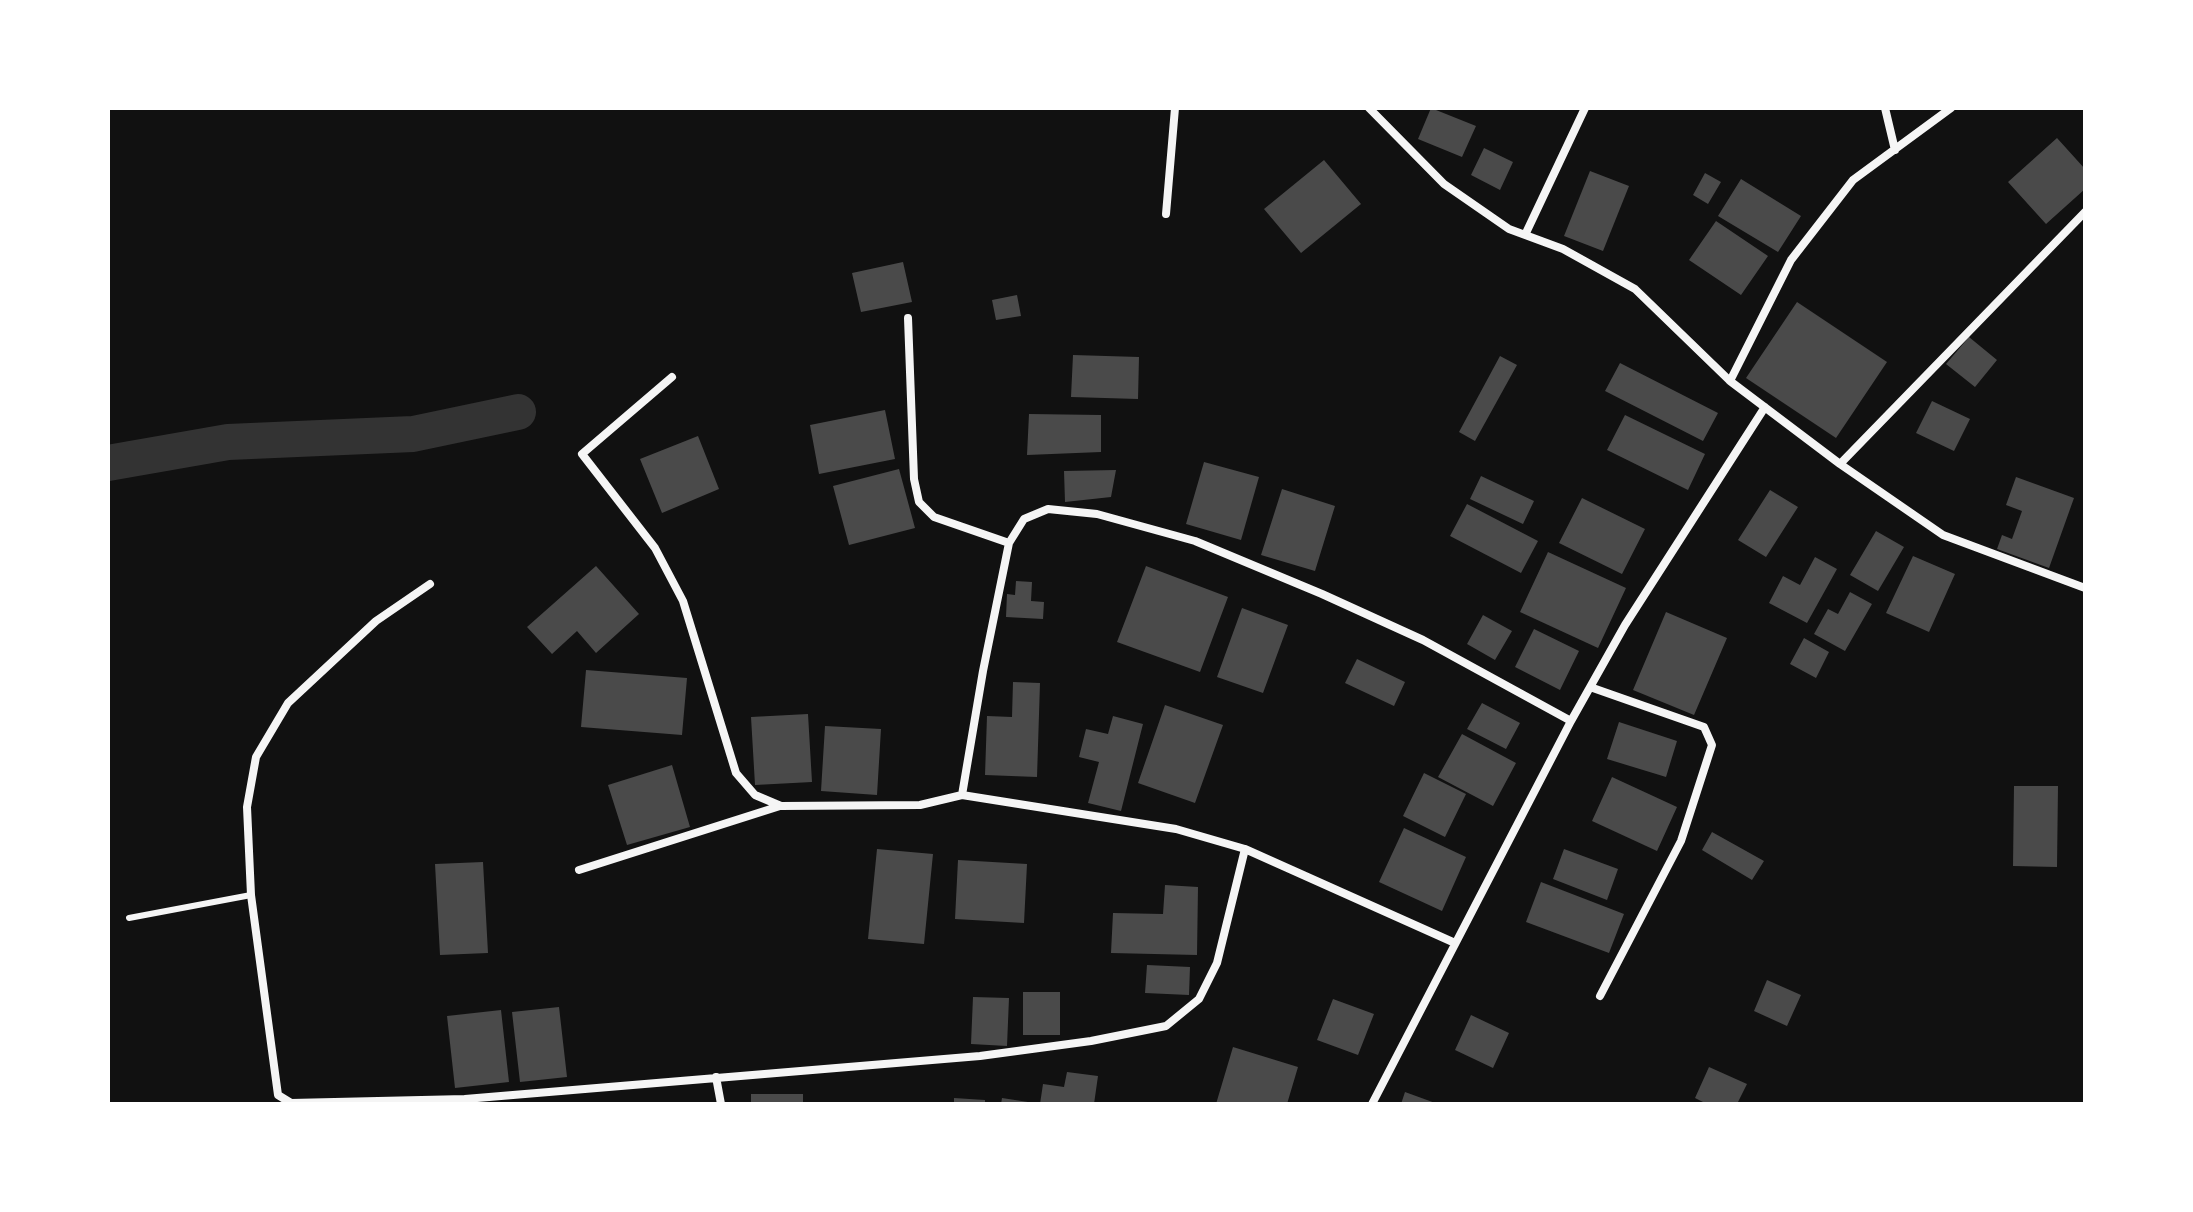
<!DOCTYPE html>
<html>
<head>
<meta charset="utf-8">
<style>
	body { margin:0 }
	#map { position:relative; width:2193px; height:1212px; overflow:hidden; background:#111; font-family:Lora,serif }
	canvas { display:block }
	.frame { position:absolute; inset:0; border:110px solid #fff; pointer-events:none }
</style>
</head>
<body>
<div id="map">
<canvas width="2193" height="1212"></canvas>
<div class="frame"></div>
</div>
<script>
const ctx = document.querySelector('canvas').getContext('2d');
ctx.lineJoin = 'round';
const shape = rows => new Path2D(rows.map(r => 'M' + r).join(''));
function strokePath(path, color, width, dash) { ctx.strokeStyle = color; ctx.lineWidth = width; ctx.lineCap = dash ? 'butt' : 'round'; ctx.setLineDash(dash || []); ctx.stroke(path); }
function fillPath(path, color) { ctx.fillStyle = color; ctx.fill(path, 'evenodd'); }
strokePath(shape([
	[108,463,228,442,413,434,518,412]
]), '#333', 36);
fillPath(shape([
	[1431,108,1476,126,1462,157,1418,139],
	[2057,138,2085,169,2085,189,2046,224,2008,182],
	[1484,148,1513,162,1500,190,1471,175],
	[1324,160,1361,204,1301,253,1264,209],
	[1590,171,1629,186,1603,251,1564,236],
	[1705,173,1721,182,1708,204,1693,195],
	[1741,179,1801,216,1778,252,1718,216],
	[1716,221,1768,256,1741,295,1689,260],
	[903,262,912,302,861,312,852,273],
	[1017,295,1021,316,996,320,992,300],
	[1797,302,1887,362,1836,438,1746,378],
	[1969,337,1997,360,1975,387,1946,364],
	[1073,355,1139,357,1138,399,1071,397],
	[1500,356,1517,365,1475,441,1459,432],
	[1620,363,1718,413,1703,441,1605,391],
	[1932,401,1970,419,1954,451,1916,433],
	[885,410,895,459,819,474,810,425],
	[1029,414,1101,415,1101,452,1027,455],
	[1625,415,1705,454,1688,490,1607,450],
	[698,436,719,489,662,513,640,459],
	[1204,462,1259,477,1241,540,1186,524],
	[899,469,915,528,849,545,833,486],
	[1116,470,1111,497,1065,502,1064,471],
	[1481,476,1534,501,1523,524,1470,499],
	[2016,477,2074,498,2049,568,1997,549,2002,535,2012,539,2022,511,2006,505],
	[1282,489,1335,506,1315,571,1261,555],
	[1770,490,1798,507,1766,557,1738,540],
	[1582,498,1645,529,1622,574,1559,543],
	[1467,504,1538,541,1521,573,1450,536],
	[1876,531,1904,547,1878,591,1850,575],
	[1548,552,1626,588,1598,648,1520,612],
	[1913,556,1955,574,1929,632,1886,613],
	[1815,557,1837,569,1807,623,1769,603,1783,576,1800,585],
	[596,566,639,614,596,653,577,631,552,654,527,627],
	[1146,566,1228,597,1200,672,1117,642],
	[1016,581,1032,582,1031,601,1044,602,1043,619,1006,617,1007,594,1015,595],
	[1850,592,1872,604,1845,651,1814,634,1828,609,1838,614],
	[1242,608,1288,625,1263,693,1217,677],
	[1666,612,1727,638,1694,715,1633,690],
	[1483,615,1512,631,1495,660,1467,644],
	[1534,629,1579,651,1560,690,1515,667],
	[1804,638,1829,652,1816,678,1790,664],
	[1357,659,1405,682,1394,706,1345,683],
	[586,670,687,678,682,735,581,727],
	[1013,682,1040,683,1037,777,985,775,987,716,1012,717],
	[1482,703,1520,723,1506,749,1467,729],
	[1165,705,1223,725,1195,803,1138,783],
	[808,714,812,782,755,785,751,717],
	[1113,716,1143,724,1121,811,1088,803,1099,762,1079,757,1086,729,1108,734],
	[1619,722,1677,741,1666,777,1607,759],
	[825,726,881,729,877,795,821,791],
	[1462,734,1516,763,1493,806,1438,777],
	[672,765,690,827,627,845,608,785],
	[1424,773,1466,794,1445,837,1403,816],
	[1612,777,1677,807,1657,851,1592,821],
	[2014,786,2058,786,2057,867,2013,866],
	[1404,828,1466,857,1442,911,1379,882],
	[1712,832,1764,861,1752,880,1702,850],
	[877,849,933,854,924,944,868,939],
	[1564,849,1618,869,1607,900,1553,879],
	[958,860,1027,864,1024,923,955,919],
	[483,862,488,953,440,955,435,864],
	[1541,882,1624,914,1609,953,1526,922],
	[1165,885,1198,887,1197,955,1111,953,1113,913,1163,914],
	[1147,965,1190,967,1189,995,1145,993],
	[1767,980,1801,995,1787,1026,1754,1011],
	[1023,992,1060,992,1060,1035,1023,1035],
	[973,997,1009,998,1007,1046,971,1044],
	[1333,999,1374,1014,1358,1055,1317,1040],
	[559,1007,567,1077,520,1082,512,1012],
	[501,1010,509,1082,455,1088,447,1016],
	[1471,1015,1509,1033,1493,1068,1455,1050],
	[1233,1047,1298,1067,1287,1104,1216,1104],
	[1709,1067,1747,1084,1737,1104,1707,1104,1695,1098],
	[1067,1072,1098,1076,1094,1104,1040,1104,1043,1084,1064,1087],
	[1405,1092,1438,1104,1401,1104],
	[751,1094,803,1094,803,1104,751,1104],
	[954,1098,985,1100,985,1104,954,1104],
	[1002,1098,1028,1102,1028,1104,1001,1104]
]), '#4a4a4a');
strokePath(shape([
	[129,918,251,895]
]), '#f5f5f5', 6);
strokePath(shape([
	[1369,108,1444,184,1509,229,1563,249,1635,289,1730,381,1840,464,1943,535,2085,588],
	[1885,108,1895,150],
	[1166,214,1175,108],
	[1525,235,1585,108],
	[908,318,914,479,919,502,934,517,1009,543],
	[672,377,582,454,655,548,683,601,736,773,755,795,781,806,920,805,962,795,983,671,1009,543,1024,519,1048,509,1097,514,1195,541,1322,594,1423,640,1571,721],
	[1730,381,1791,260,1853,180,1951,108],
	[1840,464,2085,212],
	[430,584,376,621,288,703,256,757,247,807,251,895,278,1095,291,1103,465,1099,466,1103],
	[1590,687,1704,727,1712,745,1681,841,1600,996],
	[962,795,1176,829,1245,849,1455,943],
	[579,870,780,806],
	[716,1077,721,1104],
	[465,1099,980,1056,1091,1041,1166,1026,1199,999,1217,963,1245,849],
	[1372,1104,1571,721,1625,625,1765,407]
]), '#f5f5f5', 8);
</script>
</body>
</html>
